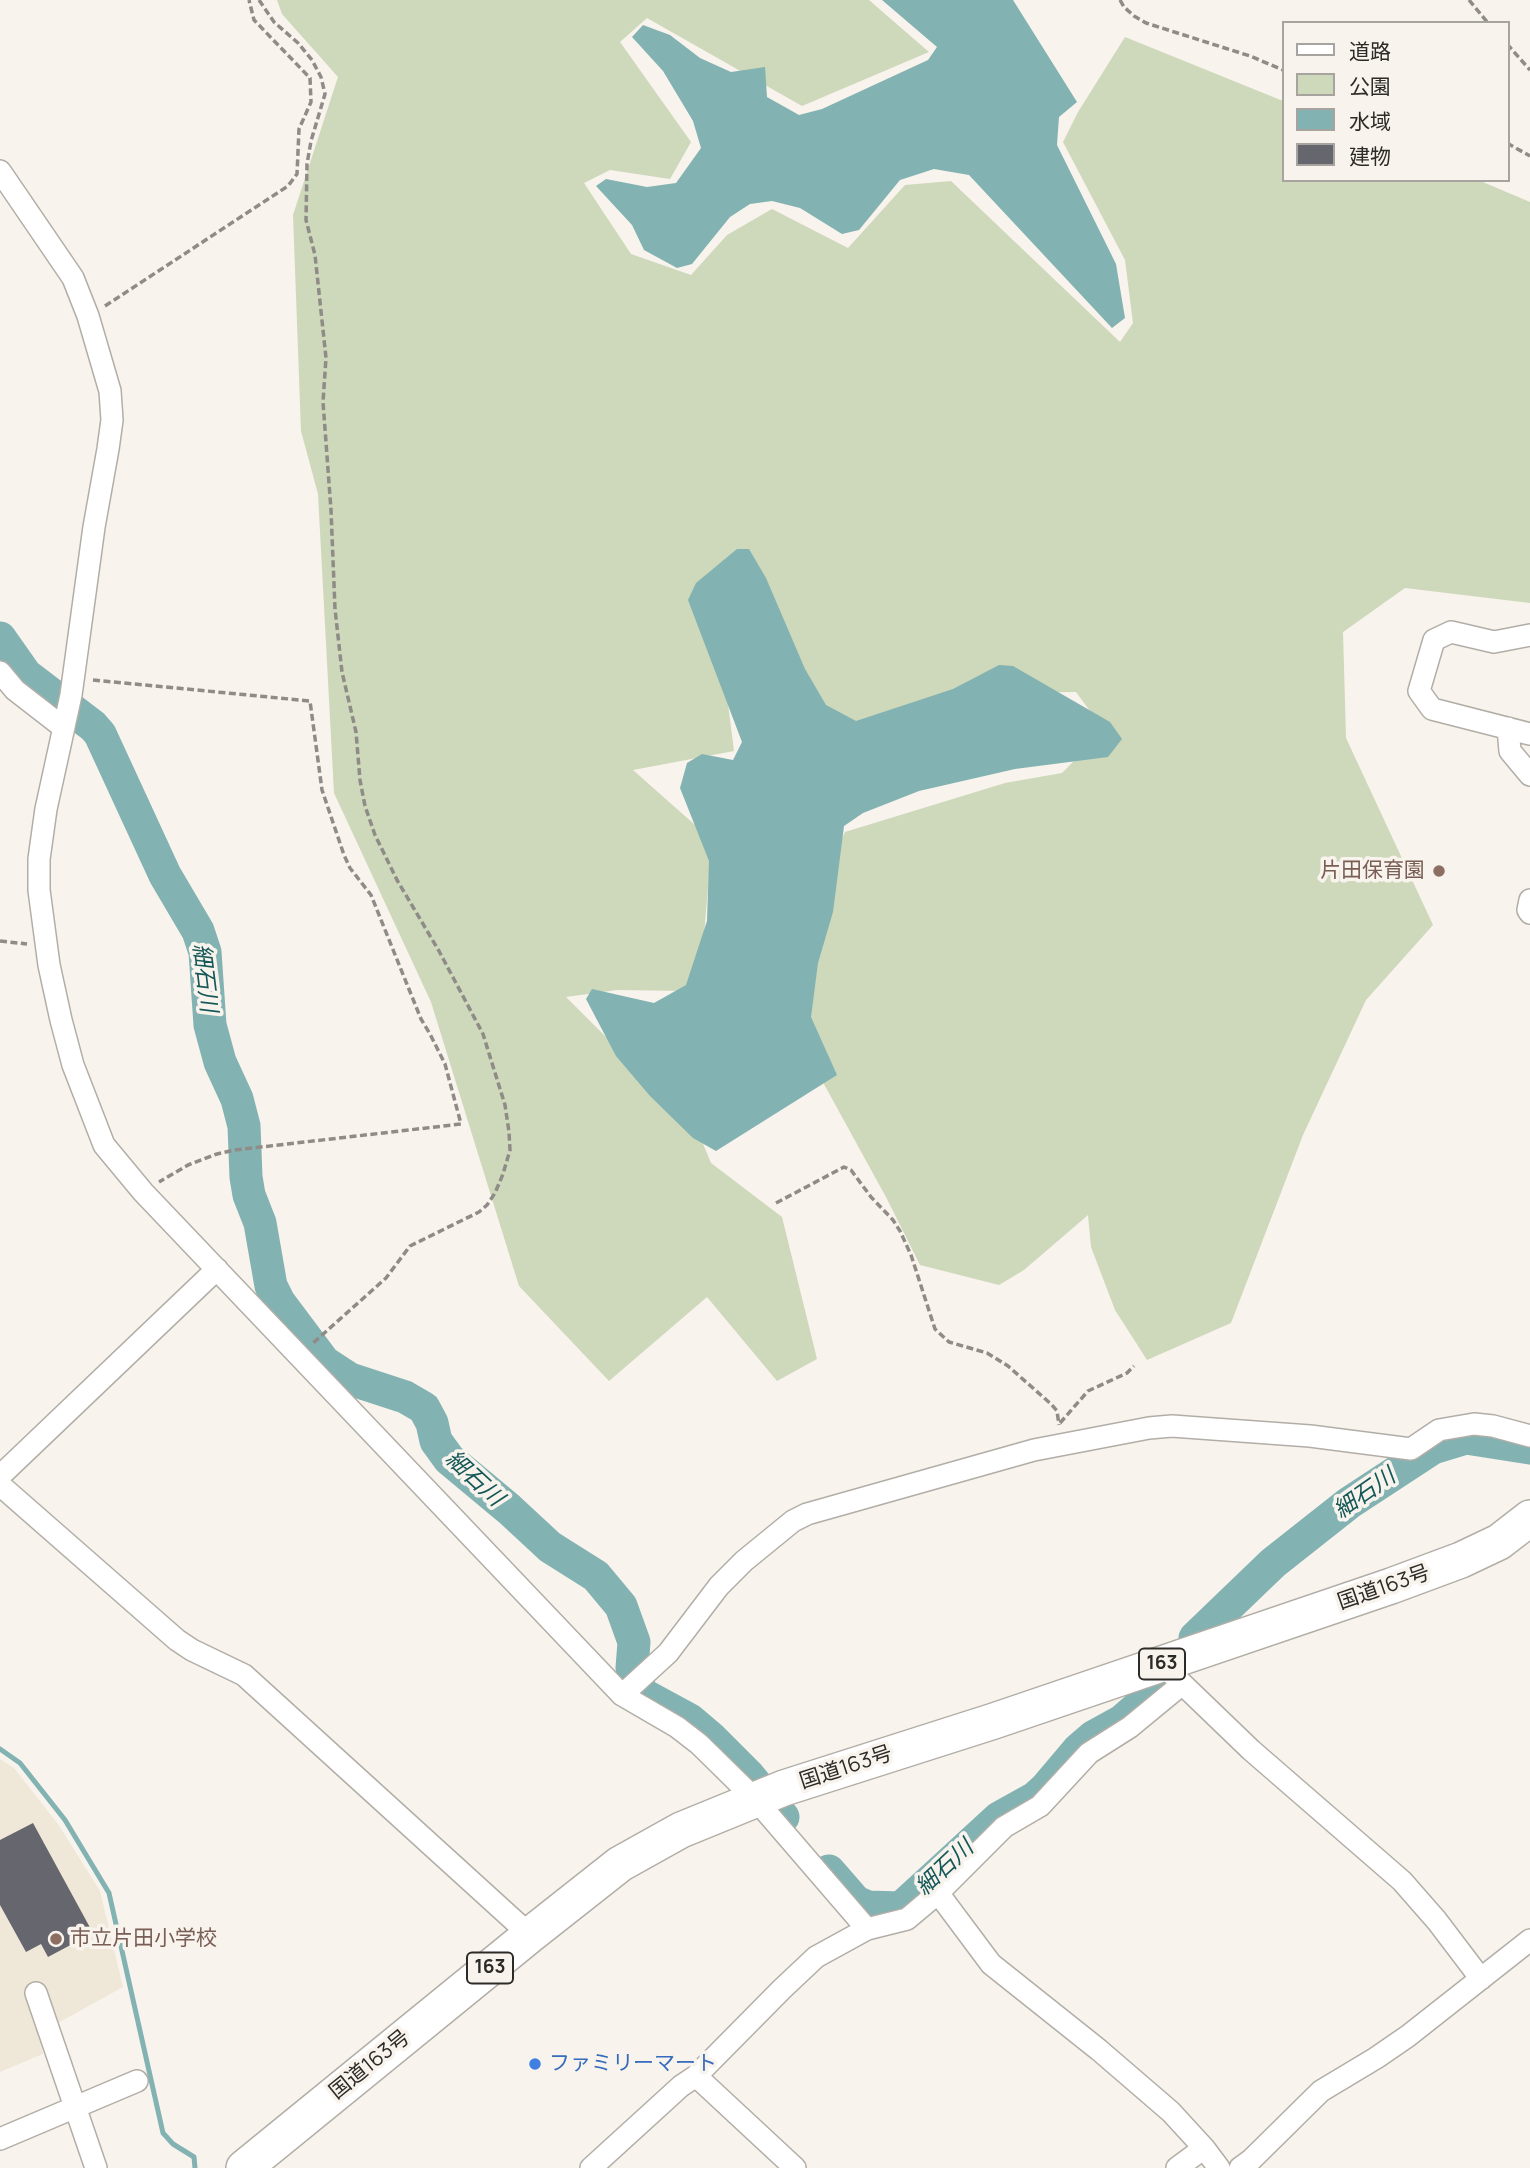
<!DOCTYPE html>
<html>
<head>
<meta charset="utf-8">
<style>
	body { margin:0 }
	#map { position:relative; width:1530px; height:2168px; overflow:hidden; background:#f8f3ec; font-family:Manrope,"Noto Sans JP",sans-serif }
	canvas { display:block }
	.legend { position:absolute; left:1282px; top:21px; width:228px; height:161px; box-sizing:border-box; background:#f8f3ec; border:2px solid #a7a39e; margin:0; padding:9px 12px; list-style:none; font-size:21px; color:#2d2b28 }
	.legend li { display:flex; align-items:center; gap:14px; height:35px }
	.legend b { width:35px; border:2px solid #a7a39e }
</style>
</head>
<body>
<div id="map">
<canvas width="1530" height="2168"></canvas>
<ul class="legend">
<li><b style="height:9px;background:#fff"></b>道路</li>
<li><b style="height:19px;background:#ced8ba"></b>公園</li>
<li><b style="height:19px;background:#82b2b1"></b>水域</li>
<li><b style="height:19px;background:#66676e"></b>建物</li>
</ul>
</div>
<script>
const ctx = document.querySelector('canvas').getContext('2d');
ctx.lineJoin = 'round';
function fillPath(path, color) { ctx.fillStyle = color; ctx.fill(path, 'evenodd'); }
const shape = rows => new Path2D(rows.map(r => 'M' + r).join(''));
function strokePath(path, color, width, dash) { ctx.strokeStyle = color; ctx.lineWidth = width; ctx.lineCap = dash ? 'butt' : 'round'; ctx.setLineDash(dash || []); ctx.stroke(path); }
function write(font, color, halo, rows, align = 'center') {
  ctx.font = font + ' Manrope,"Noto Sans JP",sans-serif'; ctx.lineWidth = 7; ctx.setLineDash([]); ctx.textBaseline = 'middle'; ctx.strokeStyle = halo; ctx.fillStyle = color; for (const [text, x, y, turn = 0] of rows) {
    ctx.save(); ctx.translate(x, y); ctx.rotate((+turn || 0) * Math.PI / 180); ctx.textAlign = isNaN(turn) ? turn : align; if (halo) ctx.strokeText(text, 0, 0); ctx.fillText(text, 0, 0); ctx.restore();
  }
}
fillPath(shape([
	[0,1759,14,1768,58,1824,100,1891,123,1987,38,2034,43,2054,0,2072]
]), '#efe7d8');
fillPath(shape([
	[277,0,869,0,929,52,802,106,647,18,620,42,691,142,670,179,610,170,584,183,631,254,691,275,727,235,772,209,848,248,905,185,951,181,1120,342,1133,323,1125,260,1063,142,1078,112,1125,37,1283,101,1283,180,1478,180,1530,202,1530,603,1405,588,1343,632,1346,738,1433,925,1366,1000,1303,1135,1231,1323,1147,1360,1115,1310,1091,1247,1088,1215,1024,1270,999,1285,920,1265,887,1199,796,1033,806,914,845,832,1005,783,1062,773,1084,751,1096,719,1076,692,979,693,838,743,711,570,734,751,633,770,712,840,704,935,688,991,617,990,566,997,613,1044,689,1110,711,1163,782,1217,817,1359,777,1381,707,1297,609,1381,519,1286,431,1002,334,793,318,494,301,431,293,215,338,77,282,14]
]), '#ced8ba');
fillPath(shape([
	[882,0,1013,0,1077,102,1059,117,1057,145,1116,264,1125,318,1112,328,969,175,934,169,900,180,859,230,842,234,800,208,772,201,750,204,730,217,692,264,677,268,644,250,632,225,596,186,606,179,647,187,676,183,701,148,693,121,663,71,632,37,643,25,670,35,700,58,731,72,765,67,767,97,799,115,822,109,928,60,937,47],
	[737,549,749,549,766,578,805,669,826,705,856,721,953,689,999,665,1013,666,1110,722,1122,739,1108,757,1015,769,919,791,863,813,844,826,833,912,818,963,811,1017,837,1075,716,1151,693,1138,650,1096,616,1056,586,999,592,989,654,1003,686,985,707,921,709,861,680,788,687,763,702,754,733,760,742,742,688,600,696,583]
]), '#82b2b1');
strokePath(shape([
	[0,1749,20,1763,65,1820,109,1893,163,2133,173,2144,194,2157,195,2168]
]), '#82b2b1', 5);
strokePath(shape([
	[0,638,26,675,93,726,100,734,165,875,198,931,205,952,210,1025,220,1062,237,1099,244,1126,246,1177,249,1195,260,1223,271,1286,279,1302,324,1362,350,1379,405,1397,424,1408,432,1423,436,1441,449,1459,509,1509,550,1547,596,1576,621,1606,634,1642,632,1668,642,1694,690,1720,710,1737,749,1776,783,1817],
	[1195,1638,1273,1563,1349,1503,1433,1448,1466,1438,1530,1448],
	[829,1871,856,1902,868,1907,901,1908,999,1818,1035,1798,1046,1788,1079,1749,1093,1737,1122,1721,1160,1688]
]), '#82b2b1', 33);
fillPath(shape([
	[33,1823,93,1933,48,1957,41,1944,26,1952,0,1905,0,1840]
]), '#66676e');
const minor = shape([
	[0,171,73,278,88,316,110,391,112,420,108,449,94,527,71,695,46,809,39,859,39,890,49,965,61,1020,73,1065,104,1145,143,1192,622,1695,677,1727,699,1744,755,1799,867,1929],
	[1530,635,1494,642,1451,632,1434,640,1419,691,1432,709,1530,734],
	[0,672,15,690,64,728],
	[1508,728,1510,751,1530,775],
	[1530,900,1528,910,1530,913],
	[0,1476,217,1269],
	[0,1485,177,1640,192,1650,244,1675,530,1935],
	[1172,1674,1251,1750,1402,1881,1437,1921,1481,1979],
	[622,1695,668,1653,719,1586,744,1561,793,1521,807,1514,1034,1450,1149,1428,1172,1426,1310,1436,1411,1449,1439,1430,1474,1424,1493,1426,1530,1436],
	[938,1893,991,1964,1099,2050,1171,2112,1204,2148,1219,2168],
	[36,1993,96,2168],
	[696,2076,795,2168],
	[0,2139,137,2081],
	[591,2168,681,2086,696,2076,782,1989,816,1957,867,1929,907,1919,938,1893,1004,1827,1040,1806,1089,1753,1130,1727,1181,1685],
	[1177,2168,1204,2148],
	[1240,2168,1251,2160,1321,2091,1376,2058,1408,2036,1530,1940]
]);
const trunk = shape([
	[244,2168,530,1935,620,1864,681,1830,784,1788,994,1721,1391,1586,1461,1560,1499,1542,1530,1518]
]);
strokePath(minor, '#b2aea7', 24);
strokePath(trunk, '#b2aea7', 38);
strokePath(shape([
	[259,0,274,22,298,43,312,60,321,77,325,94,311,141,307,164,306,220,315,255,326,358,323,402,331,510,335,609,342,672,356,732,360,780,365,806,375,835,397,880,439,951,483,1034,505,1105,509,1132,510,1150,503,1174,495,1193,487,1205,479,1212,410,1246,386,1278,312,1344],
	[1120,0,1124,7,1134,16,1146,23,1250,56,1283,70],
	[1469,0,1488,23],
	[1507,44,1530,70],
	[1507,143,1530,156],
	[105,306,288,186,297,174,299,129,311,102,310,78,254,20,249,0],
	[93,680,310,701,322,790,344,855,350,868,371,895,421,1019,430,1034,445,1064,461,1124,235,1150,217,1154,188,1165,159,1182],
	[0,941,27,944],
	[776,1203,844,1167,851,1170,871,1197,893,1220,900,1231,911,1255,935,1329,949,1342,987,1353,1008,1366,1051,1404,1057,1411,1059,1425],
	[1060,1423,1088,1391,1127,1373,1134,1366]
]), '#8f8b86', 3.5, [7, 3.5]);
strokePath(minor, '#fff', 21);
strokePath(trunk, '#fff', 35);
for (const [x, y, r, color] of [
	[1439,871,7,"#8d6e63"],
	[56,1939,7,"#8d6e63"],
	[535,2064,7,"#3f7fe0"]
]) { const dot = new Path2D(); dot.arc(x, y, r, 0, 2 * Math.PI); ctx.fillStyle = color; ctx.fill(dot); strokePath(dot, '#f8f3ec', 2.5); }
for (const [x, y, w] of [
	[1162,1664,46],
	[490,1968,46]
]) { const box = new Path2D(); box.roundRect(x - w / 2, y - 15.5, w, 31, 5); ctx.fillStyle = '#f8f3ec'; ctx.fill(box); strokePath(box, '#2d2b28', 2); }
write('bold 19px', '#2d2b28', null, [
	["163",1162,1664],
	["163",490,1968]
]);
write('21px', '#785e54', '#f8f3ec', [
	["片田保育園",1425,871],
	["市立片田小学校",70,1939,"left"]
], 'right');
write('21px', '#2d2b28', '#f8f3ec', [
	["国道163号",1384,1588,-19],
	["国道163号",846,1768,-18],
	["国道163号",370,2065,-39]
]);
write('21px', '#366cbe', '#f8f3ec', [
	["ファミリーマート",549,2064]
], 'left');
write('italic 23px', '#145858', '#f8f3ec', [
	["細石川",204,978,83],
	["細石川",474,1479,43],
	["細石川",1365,1494,-35],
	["細石川",945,1868,-43]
]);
</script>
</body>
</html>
